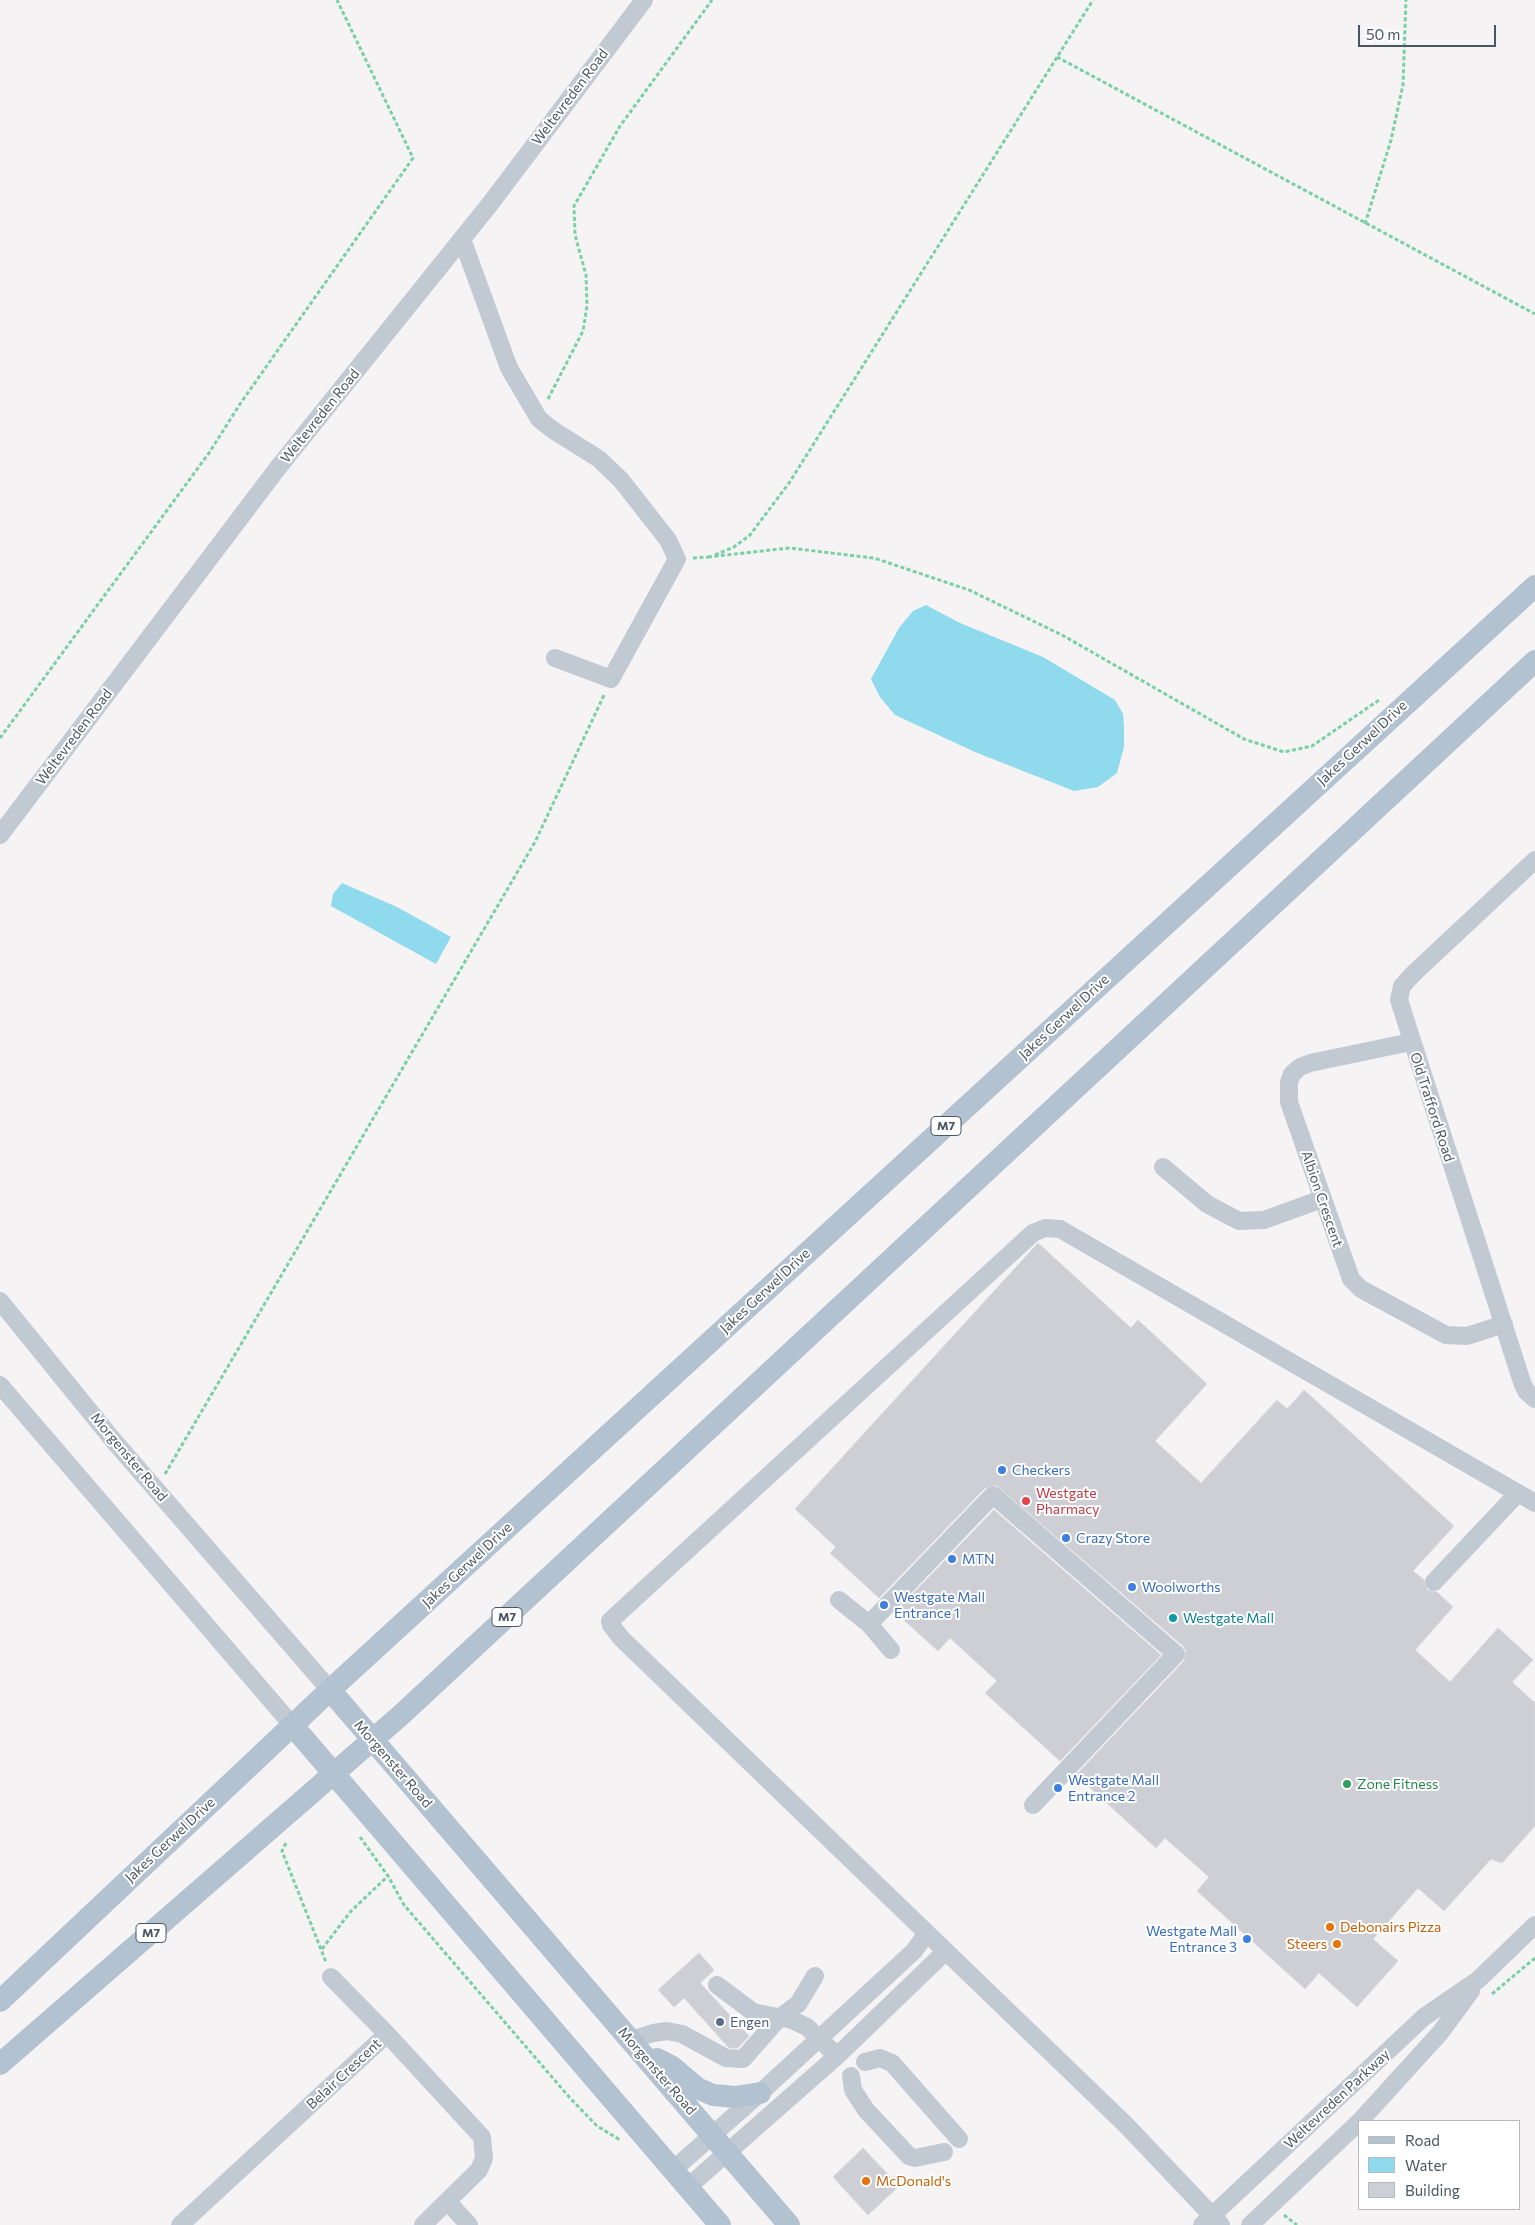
<!DOCTYPE html>
<html>
<head>
<meta charset="utf-8">
<style>
	body { margin:0 }
	#map { position:relative; width:1535px; height:2225px; overflow:hidden; background:#f5f3f3; font-family:Commissioner,sans-serif }
	canvas { display:block }
	.legend { position:absolute; left:1358px; top:2120px; width:162px; height:90px; box-sizing:border-box; background:#fff; border:1px solid #b7bbc0; margin:0; padding:6px 9px; list-style:none; font-size:15px; color:#4a5661 }
	.legend li { display:flex; align-items:center; gap:10px; height:25px }
	.legend b { width:25px; border:1px solid #b7bbc0 }
	.scale { position:absolute; left:1358px; top:25px; width:138px; height:22px; box-sizing:border-box; border:2px solid #4a5661; border-top:0; padding-left:6px; font-size:15px; line-height:18px; white-space:nowrap; color:#4a5661; -webkit-text-stroke:4px #fff; paint-order:stroke }
</style>
</head>
<body>
<div id="map">
<canvas width="1535" height="2225"></canvas>
<ul class="legend">
<li><b style="height:6px;background:#b3c2d1"></b>Road</li>
<li><b style="height:14px;background:#90daee"></b>Water</li>
<li><b style="height:14px;background:#cdcfd5"></b>Building</li>
</ul>
<div class="scale">50 m</div>
</div>
<script>
const ctx = document.querySelector('canvas').getContext('2d');
ctx.lineJoin = 'round';
function fillPath(path, color) { ctx.fillStyle = color; ctx.fill(path, 'evenodd'); }
const shape = rows => new Path2D(rows.map(r => 'M' + r).join(''));
function strokePath(path, color, width, dash) { ctx.strokeStyle = color; ctx.lineWidth = width; ctx.lineCap = dash ? 'butt' : 'round'; ctx.setLineDash(dash || []); ctx.stroke(path); }
function write(font, color, halo, rows, align = 'center') {
  ctx.font = font + ' Commissioner,sans-serif'; ctx.lineWidth = 4; ctx.setLineDash([]); ctx.textBaseline = 'middle'; ctx.strokeStyle = halo; ctx.fillStyle = color; for (const [text, x, y, turn = 0] of rows) {
    ctx.save(); ctx.translate(x, y); ctx.rotate((+turn || 0) * Math.PI / 180); ctx.textAlign = isNaN(turn) ? turn : align; if (halo) ctx.strokeText(text, 0, 0); ctx.fillText(text, 0, 0); ctx.restore();
  }
}
fillPath(shape([
	[926,605,960,623,1043,657,1115,700,1123,714,1124,727,1124,747,1117,773,1098,787,1074,791,975,752,895,715,880,697,871,679,899,628,913,611],
	[342,883,397,907,451,937,436,964,331,906,333,894]
]), '#90daee');
const building = shape([
	[1038,1243,1131,1328,1138,1320,1207,1384,1155,1441,1201,1483,1277,1400,1287,1409,1304,1390,1454,1526,1413,1571,1424,1580,1427,1590,1437,1592,1453,1607,1415,1650,1450,1682,1498,1628,1533,1660,1512,1682,1535,1703,1535,1826,1502,1863,1491,1859,1444,1911,1418,1888,1373,1939,1398,1961,1357,2007,1319,1973,1305,1989,1197,1891,1209,1877,1165,1838,1156,1848,1076,1775,1184,1661,1186,1651,1183,1646,996,1485,985,1488,879,1598,830,1553,836,1547,795,1509,1038,1243],
	[994,1510,1161,1655,1060,1761,985,1693,997,1681,950,1638,938,1651,895,1612,994,1510],
	[699,1953,714,1970,700,1983,749,2036,738,2048,729,2048,684,1998,674,2007,658,1990,699,1953],
	[863,2148,899,2186,868,2215,833,2177,863,2148]
]);
fillPath(building, '#cdcfd5');
strokePath(building, '#d7d9de', 1);
strokePath(shape([
	[1057,57,1535,314],
	[1365,224,1391,140,1403,85,1406,0],
	[548,399,583,331,587,306,586,275,575,235,574,206,620,126,712,0],
	[715,555,734,547,750,535,789,483,1093,0],
	[708,557,789,548,874,558,969,590,1062,635,1244,739,1284,752,1312,746,1379,700],
	[693,558,709,557],
	[0,738,209,453,240,404,413,158,337,0],
	[165,1474,535,842,605,693],
	[360,1837,388,1876,404,1905,570,2098,597,2126,620,2140],
	[286,1843,282,1851,326,1962],
	[322,1949,351,1911,388,1876],
	[1492,1994,1535,1958],
	[1284,2215,1297,2225]
]), '#7ad0a6', 3, [4, 2.5]);
strokePath(shape([
	[462,239,509,368,539,419,553,430,599,459,621,480,668,540,677,559,611,679,555,658],
	[0,835,277,469,490,204,644,0],
	[1535,860,1413,974,1402,986,1399,1000,1522,1382,1526,1391,1535,1399],
	[1411,1042,1310,1063,1300,1067,1292,1074,1289,1082,1289,1102,1351,1279,1361,1289,1446,1335,1467,1336,1504,1324],
	[1163,1167,1207,1204,1239,1221,1264,1220,1322,1199],
	[0,1301,113,1440,330,1690],
	[0,1385,293,1726],
	[1434,1582,1518,1493],
	[839,1600,869,1624,891,1650],
	[869,1624,993,1495,1176,1654,1033,1805],
	[331,1977,387,2034,482,2137,484,2158,479,2170,423,2225],
	[717,1985,753,2012,792,2020,807,2027,837,2056],
	[631,2040,653,2033,667,2031,682,2034,726,2058,743,2059,779,2018,798,2004,815,1976],
	[865,2062,880,2058,892,2063,959,2139],
	[851,2076,853,2090,866,2110,909,2156,915,2158,944,2152],
	[1360,2121,1440,2033,1471,1991],
	[673,2170,760,2093,914,1951,927,1933],
	[688,2187,837,2056,946,1951],
	[448,2202,469,2225],
	[180,2225,387,2034],
	[1202,2225,1424,2017,1478,1980,1535,1925],
	[1221,2225,1126,2125,621,1638,611,1625,610,1621,1033,1233,1045,1228,1060,1229,1535,1503],
	[1250,2225,1359,2122]
]), '#c1cad2', 18);
strokePath(shape([
	[330,1690,789,2225],
	[293,1726,720,2225],
	[0,2001,330,1690,1535,586],
	[657,2059,671,2066,697,2088,713,2095,735,2097,760,2093],
	[0,2064,401,1715,1535,661]
]), '#b3c2d1', 22);
for (const [x, y, r, color] of [
	[1002,1470,5,"#3f7fe0"],
	[1026,1501,5,"#e0444e"],
	[1066,1538,5,"#3f7fe0"],
	[952,1559,5,"#3f7fe0"],
	[1132,1587,5,"#3f7fe0"],
	[884,1605,5,"#3f7fe0"],
	[1173,1618,5,"#0f9aa8"],
	[1347,1784,5,"#2e9e5b"],
	[1058,1788,5,"#3f7fe0"],
	[1330,1927,5,"#e8710a"],
	[1247,1939,5,"#3f7fe0"],
	[1337,1944,5,"#e8710a"],
	[720,2022,5,"#5c6f8a"],
	[866,2181,5,"#e8710a"]
]) { const dot = new Path2D(); dot.arc(x, y, r, 0, 2 * Math.PI); ctx.fillStyle = color; ctx.fill(dot); strokePath(dot, '#fff', 2); }
for (const [x, y, w] of [
	[946,1126,30],
	[507,1617,30],
	[151,1933,30]
]) { const box = new Path2D(); box.roundRect(x - w / 2, y - 9.5, w, 19, 4); ctx.fillStyle = '#fff'; ctx.fill(box); strokePath(box, '#4a5661', 1); }
write('bold 12px', '#4a5661', null, [
	["M7",946,1126],
	["M7",507,1617],
	["M7",151,1933]
]);
write('14px', '#4a5661', '#fff', [
	["Weltevreden Road",570,97,-53],
	["Weltevreden Road",320,416,-51],
	["Weltevreden Road",74,737,-53],
	["Jakes Gerwel Drive",1362,743,-43],
	["Jakes Gerwel Drive",1064,1017,-43],
	["Old Trafford Road",1432,1107,72],
	["Albion Crescent",1322,1199,71],
	["Jakes Gerwel Drive",765,1291,-43],
	["Morgenster Road",129,1457,50],
	["Jakes Gerwel Drive",467,1565,-43],
	["Morgenster Road",393,1764,49],
	["Jakes Gerwel Drive",170,1840,-43],
	["Morgenster Road",657,2071,49],
	["Belair Crescent",344,2074,-43],
	["Weltevreden Parkway",1337,2099,-43]
]);
write('14px', '#366cbe', '#fff', [
	["Checkers",1012,1470],
	["Crazy Store",1076,1538],
	["MTN",962,1559],
	["Woolworths",1142,1587],
	["Westgate Mall",894,1597],
	["Entrance 1",894,1613],
	["Westgate Mall",1068,1780],
	["Entrance 2",1068,1796],
	["Westgate Mall",1237,1931,"right"],
	["Entrance 3",1237,1947,"right"]
], 'left');
write('14px', '#be3a42', '#fff', [
	["Westgate",1036,1493],
	["Pharmacy",1036,1509]
], 'left');
write('14px', '#0d838f', '#fff', [
	["Westgate Mall",1183,1618]
], 'left');
write('14px', '#27864d', '#fff', [
	["Zone Fitness",1357,1784]
], 'left');
write('14px', '#c56008', '#fff', [
	["Debonairs Pizza",1340,1927],
	["Steers",1327,1944,"right"],
	["McDonald's",876,2181]
], 'left');
write('14px', '#4e5e75', '#fff', [
	["Engen",730,2022]
], 'left');
</script>
</body>
</html>
